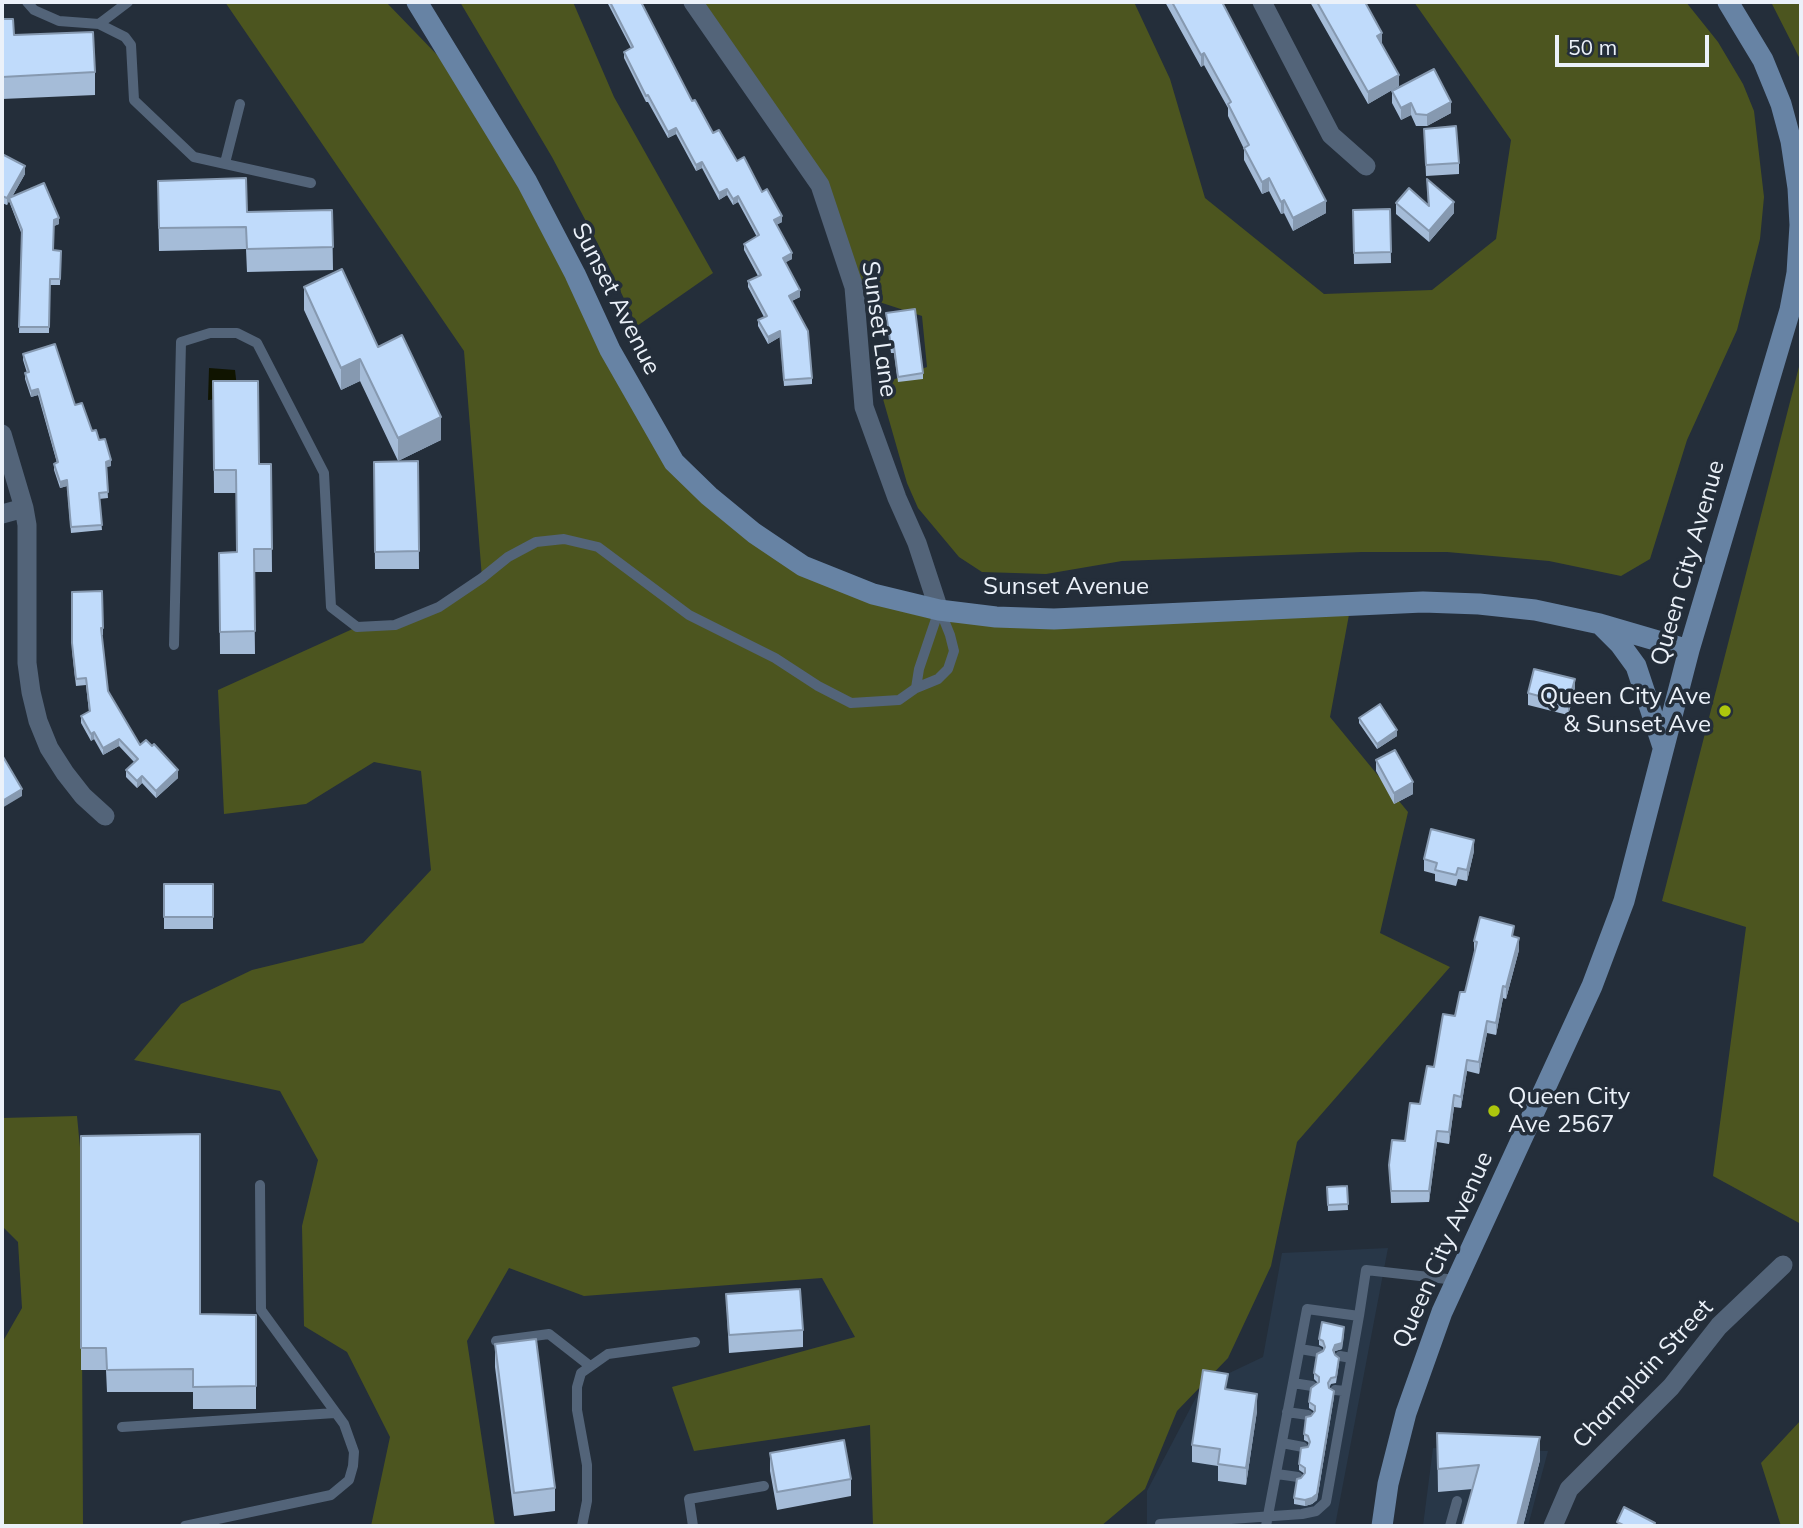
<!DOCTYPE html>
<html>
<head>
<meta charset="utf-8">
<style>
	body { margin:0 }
	#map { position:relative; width:1803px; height:1528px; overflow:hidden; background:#242e3a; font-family:Mulish,sans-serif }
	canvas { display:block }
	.frame { position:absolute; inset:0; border:4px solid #ebf1f9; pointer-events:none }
	.scale { position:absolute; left:1555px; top:35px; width:154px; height:32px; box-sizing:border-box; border:4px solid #ebf1f9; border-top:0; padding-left:9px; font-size:21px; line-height:24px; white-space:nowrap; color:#ebf1f9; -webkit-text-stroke:5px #242e3a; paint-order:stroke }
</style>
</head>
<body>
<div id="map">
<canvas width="1803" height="1528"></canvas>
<div class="frame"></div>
<div class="scale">50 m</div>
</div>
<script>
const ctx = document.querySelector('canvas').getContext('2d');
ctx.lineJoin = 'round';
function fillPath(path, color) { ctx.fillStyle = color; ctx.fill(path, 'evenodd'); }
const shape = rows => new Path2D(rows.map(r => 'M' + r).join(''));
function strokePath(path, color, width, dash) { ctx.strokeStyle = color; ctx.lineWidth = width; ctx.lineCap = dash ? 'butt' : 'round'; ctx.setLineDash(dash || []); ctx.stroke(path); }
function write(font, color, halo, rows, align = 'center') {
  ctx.font = font + ' Mulish,sans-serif'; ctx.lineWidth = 7; ctx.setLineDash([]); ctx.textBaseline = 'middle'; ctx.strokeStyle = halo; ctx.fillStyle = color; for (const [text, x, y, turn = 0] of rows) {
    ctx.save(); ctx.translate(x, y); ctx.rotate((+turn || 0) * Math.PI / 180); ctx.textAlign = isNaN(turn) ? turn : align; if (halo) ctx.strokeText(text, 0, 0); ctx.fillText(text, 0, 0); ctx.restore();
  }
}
fillPath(shape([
	[1388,1248,1335,1526,1147,1526,1147,1491,1202,1386,1263,1357,1282,1253],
	[1433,1448,1548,1451,1528,1526,1423,1526]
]), '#283748');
fillPath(shape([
	[225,2,386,2,474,93,674,462,803,566,996,617,1351,604,1330,717,1408,812,1380,933,1450,967,1297,1142,1271,1266,1228,1358,1177,1411,1145,1489,1101,1526,873,1526,870,1425,694,1451,672,1387,855,1337,822,1278,584,1296,509,1268,467,1341,495,1526,371,1526,390,1437,347,1352,304,1326,302,1226,318,1160,280,1091,134,1060,181,1004,252,970,363,943,431,870,421,771,374,762,306,804,224,814,218,690,357,627,395,625,439,607,482,578,464,351],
	[460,2,573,2,614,97,713,273,637,326,598,244,552,157],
	[693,2,1134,2,1170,79,1205,198,1324,294,1432,290,1496,239,1511,140,1414,2,1686,2,1718,42,1743,84,1754,111,1764,197,1760,239,1737,330,1687,440,1650,559,1621,576,1549,561,1447,552,1362,552,1122,561,1046,574,982,572,959,557,918,508,907,483,879,385,927,367,922,316,867,298,843,250,820,185],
	[1771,2,1801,2,1801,61],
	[1801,359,1801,1224,1713,1176,1746,927,1662,901],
	[77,1116,81,1158,83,1526,2,1526,2,1343,22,1308,18,1242,2,1226,2,1118],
	[1801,1420,1801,1526,1781,1526,1761,1463]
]), '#4c551f');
fillPath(shape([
	[209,368,235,370,238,397,208,400]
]), '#101400');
strokePath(shape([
	[27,2,34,10,59,21,99,24,125,37,131,45,134,100,194,157,311,183],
	[99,24,128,2],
	[225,163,240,104],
	[174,645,181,342,210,333,237,333,257,343,324,473,331,607,357,627,395,625,439,607,482,578,508,557,536,542,564,539,598,547,689,615,775,658,818,686,851,703,899,700,916,688,938,679,948,669,954,651,950,635,940,610],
	[916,688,919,669,939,610],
	[496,1341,549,1334,590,1366],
	[1300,1349,1318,1352],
	[1340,1356,1351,1358],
	[1293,1383,1312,1386],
	[1335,1390,1345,1391],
	[1287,1412,1308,1415],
	[122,1427,335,1413],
	[1282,1443,1303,1447],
	[1277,1474,1298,1477],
	[185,1526,331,1495,349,1480,353,1466,354,1452,344,1424,261,1310,260,1185],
	[582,1526,587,1501,587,1465,577,1410,577,1387,581,1373,608,1354,695,1342],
	[693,1526,689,1499,764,1486],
	[1160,1526,1160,1524,1302,1514,1316,1511,1326,1502,1359,1316],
	[1266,1526,1307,1309,1359,1316,1366,1270,1456,1280],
	[1450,1526,1457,1501]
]), '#536479', 10);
strokePath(shape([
	[693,2,820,185,854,287,864,407,897,498,917,543,939,610],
	[1262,2,1331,135,1366,166],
	[2,434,24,508,27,525,27,663,31,692,38,721,49,748,65,773,83,796,105,816],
	[2,514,24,508],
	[1553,1526,1569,1489,1671,1387,1719,1326,1783,1265]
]), '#536479', 19);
strokePath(shape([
	[417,2,527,182,575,274,610,350,674,462,709,496,754,533,803,566,873,594,939,610,996,617,1054,619,1423,602,1479,604,1535,610,1600,624,1689,650],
	[1601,625,1620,644,1636,666,1663,747],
	[1382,1526,1388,1484,1406,1413,1442,1312,1592,986,1624,901,1689,650,1790,310,1797,273,1800,225,1798,188,1791,141,1781,104,1763,60,1728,2]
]), '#6783a4', 21);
fillPath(shape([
	[607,2,641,2,692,101,713,133,762,192,782,222,776,225,792,259,785,262,800,297,792,301,812,378,812,384,784,386,780,337,768,344,758,326,758,320,764,317,748,287,748,281,758,276,744,250,744,244,757,237,738,202,733,205,727,195,719,200,702,168,696,171,676,134,668,138,648,102,646,102,624,58,624,52,631,48],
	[1165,2,1222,2,1326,213,1293,231,1284,213,1281,214,1269,191,1262,194,1244,160,1244,149,1228,116,1228,108,1204,65,1201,67],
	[1310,2,1365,2,1399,86,1368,104],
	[2,19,14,35,95,72,95,95,2,99],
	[1392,91,1451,113,1427,126,1416,126,1411,115,1401,120,1392,103],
	[1424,129,1459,163,1459,174,1426,176],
	[2,154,25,174,12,197,59,224,54,226,53,250,61,251,60,285,50,285,49,333,19,333,22,235,9,201,7,205,2,203],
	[1427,179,1454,213,1429,242,1396,214,1396,203,1428,205],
	[158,203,247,212,332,210,333,270,247,272,246,249,159,251],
	[1390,209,1391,263,1354,264,1353,210],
	[304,287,441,440,398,461,360,381,341,390,304,310],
	[886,313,923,373,923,379,898,382,894,353,891,353],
	[23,354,75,405,92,431,99,440,111,466,106,467,108,498,99,499,102,530,71,533,67,486,60,488,54,470,54,464,57,463,38,395,31,397,25,379,25,373,27,373,23,360],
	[213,381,259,464,271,464,272,572,254,572,255,654,220,654,219,553,236,552,236,493,214,493],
	[418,461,419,569,375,569,374,462],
	[102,591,103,635,102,635,108,691,140,745,178,778,156,798,142,783,137,788,126,777,126,770,134,762,119,746,103,755,94,739,91,741,81,723,81,716,89,712,86,685,76,686,72,650,72,592],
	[1575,691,1568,715,1528,705,1528,693],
	[1359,718,1397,736,1377,749,1359,723],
	[1376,760,1413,794,1394,804,1376,771],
	[1474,851,1467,881,1458,879,1456,886,1435,881,1435,874,1424,871,1424,859],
	[164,884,213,884,213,929,164,929],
	[1514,937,1519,950,1506,999,1503,998,1496,1035,1487,1033,1479,1074,1467,1071,1461,1108,1454,1107,1449,1144,1437,1142,1429,1202,1391,1203,1389,1165,1405,1141,1465,992,1474,953,1474,941],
	[81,1136,200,1314,256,1315,256,1409,193,1409,193,1392,107,1392,106,1370,81,1370],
	[1347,1186,1348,1210,1328,1211,1327,1187],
	[726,1294,803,1330,803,1347,729,1353],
	[1344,1333,1342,1349,1335,1351,1334,1353,1339,1363,1336,1383,1331,1384,1329,1388,1334,1397,1317,1500,1312,1504,1305,1506,1294,1504,1294,1498,1301,1478,1305,1474,1299,1470,1299,1464,1309,1444,1308,1442,1304,1440,1304,1434,1311,1416,1315,1412,1309,1408,1309,1402,1318,1383,1314,1379,1314,1373,1324,1349,1323,1347,1319,1345,1319,1339],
	[495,1344,555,1488,555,1511,514,1516,495,1367],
	[1228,1390,1257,1411,1246,1485,1218,1481,1218,1466,1192,1462,1192,1445],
	[1437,1433,1540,1460,1523,1526,1462,1526,1473,1489,1438,1492],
	[770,1453,851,1479,851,1496,777,1510,770,1471]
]), '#a5bcd8');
fillPath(shape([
	[1382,33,1382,45,1377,36],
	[1204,53,1204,65,1201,67,1201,55],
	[1399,75,1399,86,1368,104,1368,92],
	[1451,102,1451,113,1427,126,1427,115],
	[1411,103,1411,115,1401,120,1401,108],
	[676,128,676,134,668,138,668,132],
	[702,162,702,168,696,171,696,165],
	[25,166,25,174,10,200,9,198,9,201,7,205,7,198],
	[1269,178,1269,191,1262,194,1262,182],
	[727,189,727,195,719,200,719,193],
	[738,196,738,202,733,205,733,199],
	[1284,200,1284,213,1281,214,1281,202],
	[1326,201,1326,213,1293,231,1293,218],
	[1454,202,1454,213,1429,242,1429,231],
	[782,216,782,222,774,226,774,220],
	[59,218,59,224,54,226,54,220],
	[792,253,792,259,783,264,783,258],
	[800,290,800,297,789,302,789,296],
	[780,331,780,337,768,344,768,337],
	[360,359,360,381,341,390,341,368],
	[38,389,38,395,31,397,31,391],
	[441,417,441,440,398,461,398,438],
	[111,460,111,466,106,467,106,462],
	[67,480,67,486,60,488,60,482],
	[1575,679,1575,691,1568,715,1568,704],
	[1397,730,1397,736,1377,749,1377,744],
	[94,732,94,739,91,741,91,734],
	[119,739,119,746,103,755,103,748],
	[178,770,178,778,156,798,156,791],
	[142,776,142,783,137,788,137,781],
	[1413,782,1413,794,1394,804,1394,793],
	[22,789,22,796,2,808,2,801],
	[1474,840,1474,851,1467,881,1467,870],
	[1519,938,1519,950,1506,999,1506,987],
	[1503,986,1503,998,1496,1035,1496,1023],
	[1487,1021,1487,1033,1479,1074,1479,1062],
	[1467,1060,1467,1071,1461,1108,1461,1097],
	[1454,1095,1454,1107,1449,1144,1449,1132],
	[1437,1131,1437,1142,1429,1202,1429,1191],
	[1344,1327,1342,1349,1335,1351,1333,1355,1333,1350],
	[1334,1391,1317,1500,1312,1504,1305,1506,1305,1500],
	[1257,1394,1257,1411,1246,1485,1246,1468],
	[1540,1437,1540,1460,1523,1526,1517,1526]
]), '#8699b0');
const building = shape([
	[610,2,641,2,692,101,695,100,713,133,719,130,737,161,744,157,762,192,767,189,782,216,774,220,792,253,783,258,800,290,789,296,808,331,812,378,784,380,780,331,768,337,758,320,767,316,748,281,761,275,744,244,759,235,738,196,733,199,727,189,719,193,702,162,696,165,676,128,668,132,648,95,646,96,624,52,633,47,610,2],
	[1172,2,1222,2,1326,201,1293,218,1284,200,1281,202,1269,178,1262,182,1244,148,1249,145,1228,104,1231,102,1204,53,1201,55,1172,2],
	[1317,2,1365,2,1382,33,1377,36,1399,75,1368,92,1317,2],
	[2,19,13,19,14,35,93,32,95,72,2,77,2,19],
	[1434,69,1451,102,1427,115,1416,114,1411,103,1401,108,1392,91,1434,69],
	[1456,126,1459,163,1426,165,1424,129,1456,126],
	[2,154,25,166,7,198,2,196,2,154],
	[246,178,247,212,332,210,333,247,247,249,246,227,159,228,158,181,246,178],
	[1427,179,1454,202,1429,231,1396,203,1409,188,1429,206,1427,179],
	[44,183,59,218,54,220,53,250,61,251,60,279,50,279,49,327,19,327,22,230,9,198,44,183],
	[1390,209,1391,252,1354,253,1353,210,1390,209],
	[342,269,378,347,402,335,441,417,398,438,360,359,341,368,304,287,342,269],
	[915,309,923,373,898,377,894,347,891,347,886,313,915,309],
	[55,344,75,405,82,403,92,431,96,430,99,440,105,439,111,460,106,462,108,492,99,493,102,525,71,527,67,480,60,482,54,464,58,462,38,389,31,391,25,373,29,372,23,354,55,344],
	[213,381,258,381,259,464,271,464,272,549,254,549,255,631,220,632,219,553,237,552,236,470,214,470,213,381],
	[418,461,419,551,375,552,374,462,418,461],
	[102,591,103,628,101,628,108,691,140,745,146,740,152,746,154,744,178,770,156,791,142,776,137,781,126,770,138,759,119,739,103,748,94,732,91,734,81,716,90,711,86,678,76,679,72,643,72,592,102,591],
	[1534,669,1575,679,1568,704,1528,693,1534,669],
	[1380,704,1397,730,1377,744,1359,718,1380,704],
	[1395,750,1413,782,1394,793,1376,760,1395,750],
	[2,755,22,789,2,801,2,755],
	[1431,829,1474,840,1467,870,1458,868,1456,875,1435,870,1437,863,1424,859,1431,829],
	[164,884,213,884,213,917,164,917,164,884],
	[1480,917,1514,926,1512,936,1519,938,1506,987,1503,986,1496,1023,1487,1021,1479,1062,1467,1060,1461,1097,1454,1095,1449,1132,1437,1131,1429,1191,1391,1191,1389,1165,1392,1140,1405,1141,1410,1103,1420,1104,1427,1066,1434,1067,1443,1014,1455,1016,1460,992,1465,992,1477,942,1474,941,1480,917],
	[200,1134,200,1314,256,1315,256,1386,193,1387,193,1369,107,1370,106,1348,81,1348,81,1136,200,1134],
	[1347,1186,1348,1204,1328,1205,1327,1187,1347,1186],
	[800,1289,803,1330,729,1335,726,1294,800,1289],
	[1322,1322,1344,1327,1342,1343,1335,1345,1333,1350,1335,1355,1339,1358,1336,1377,1331,1378,1328,1383,1329,1388,1334,1391,1317,1494,1312,1498,1305,1500,1294,1498,1297,1479,1301,1478,1305,1473,1305,1468,1299,1464,1301,1448,1308,1447,1310,1442,1308,1436,1304,1434,1306,1417,1311,1416,1315,1411,1315,1406,1309,1402,1311,1388,1319,1382,1319,1377,1314,1373,1317,1354,1323,1351,1325,1347,1323,1341,1319,1339,1322,1322],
	[536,1339,555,1488,514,1493,495,1344,536,1339],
	[1203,1370,1228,1374,1225,1389,1257,1394,1246,1468,1218,1464,1220,1449,1192,1445,1203,1370],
	[1437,1433,1540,1437,1517,1526,1462,1526,1479,1465,1438,1469,1437,1433],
	[844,1440,851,1479,777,1492,770,1453,844,1440],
	[1624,1507,1655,1523,1653,1526,1625,1526,1617,1522,1624,1507]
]);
fillPath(building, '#c0dbfb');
strokePath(building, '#8699b0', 2);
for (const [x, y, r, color] of [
	[1725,711,7,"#adc60d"],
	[1494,1111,7,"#adc60d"]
]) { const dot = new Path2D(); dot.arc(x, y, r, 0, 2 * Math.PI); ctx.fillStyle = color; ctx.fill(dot); strokePath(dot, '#242e3a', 2.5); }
write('24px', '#ebf1f9', '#242e3a', [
	["Sunset Avenue",616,299,63],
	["Sunset Lane",879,329,82],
	["Queen City Avenue",1688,563,-74],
	["Sunset Avenue",1066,587],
	["Queen City Avenue",1443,1250,-66],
	["Champlain Street",1643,1374,-47]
]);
write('24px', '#ebf1f9', '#242e3a', [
	["Queen City Ave",1711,697],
	["& Sunset Ave",1711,725],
	["Queen City",1508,1097,"left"],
	["Ave 2567",1508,1125,"left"]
], 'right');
</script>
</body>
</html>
